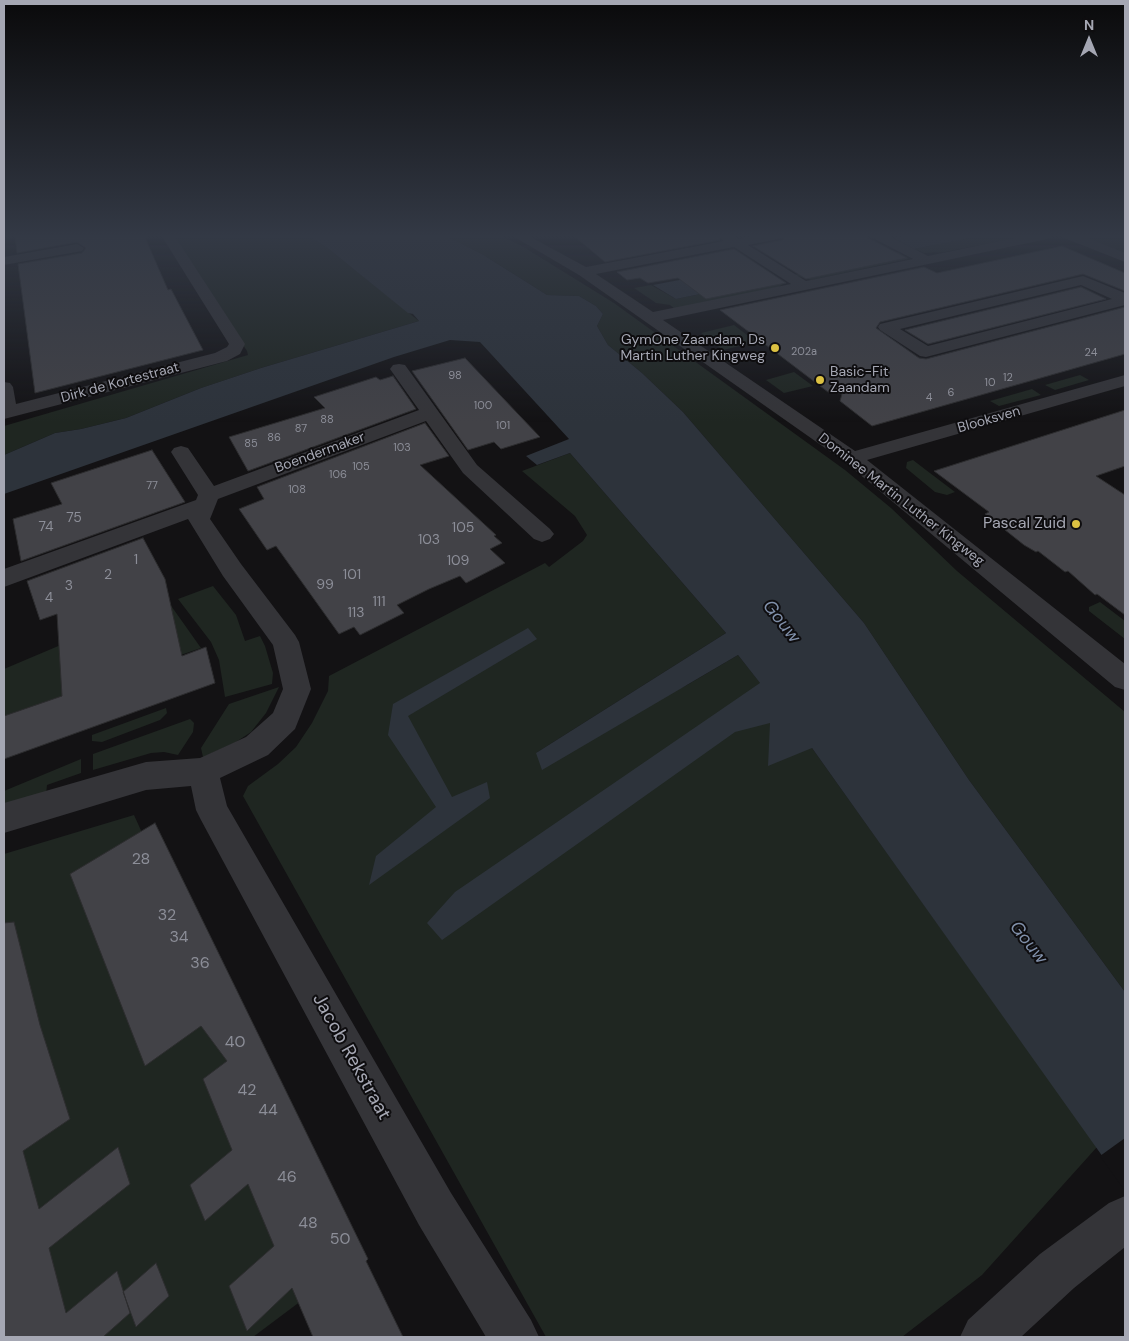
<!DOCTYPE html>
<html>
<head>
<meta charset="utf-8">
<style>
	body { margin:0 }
	#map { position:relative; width:1129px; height:1341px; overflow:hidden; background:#131214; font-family:"DM Sans",sans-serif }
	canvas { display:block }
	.frame { position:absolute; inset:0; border:5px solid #a5a7b3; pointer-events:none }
	.north { position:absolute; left:1064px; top:15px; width:50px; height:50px; -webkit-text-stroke:4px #0e0d0f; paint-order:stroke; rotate:0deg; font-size:14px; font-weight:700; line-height:20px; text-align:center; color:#a5a7b3 }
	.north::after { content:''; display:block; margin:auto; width:18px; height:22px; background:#a5a7b3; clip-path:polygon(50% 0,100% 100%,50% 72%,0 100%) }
</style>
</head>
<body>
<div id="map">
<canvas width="1129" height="1341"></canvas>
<div class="frame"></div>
<div class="north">N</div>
</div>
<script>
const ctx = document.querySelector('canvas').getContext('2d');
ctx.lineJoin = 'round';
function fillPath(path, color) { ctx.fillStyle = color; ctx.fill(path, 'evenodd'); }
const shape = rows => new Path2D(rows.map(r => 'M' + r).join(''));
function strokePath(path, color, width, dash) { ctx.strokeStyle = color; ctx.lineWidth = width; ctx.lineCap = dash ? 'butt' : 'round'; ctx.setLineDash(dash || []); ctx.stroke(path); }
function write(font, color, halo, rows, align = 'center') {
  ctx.font = font + ' "DM Sans",sans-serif'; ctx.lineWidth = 4; ctx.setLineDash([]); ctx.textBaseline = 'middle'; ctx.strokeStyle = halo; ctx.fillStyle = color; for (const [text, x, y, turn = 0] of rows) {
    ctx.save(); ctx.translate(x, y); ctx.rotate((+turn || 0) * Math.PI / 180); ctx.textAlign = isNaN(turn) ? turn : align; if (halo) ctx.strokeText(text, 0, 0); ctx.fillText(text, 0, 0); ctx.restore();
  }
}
fillPath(shape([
	[170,235,308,235,330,250,419,321,261,368,201,388,126,418,81,429,55,433,4,455,4,426,248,355,247,351],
	[444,235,499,235,522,246,614,303,845,470,891,508,957,571,1125,712,1125,992,969,780,864,623,683,412,642,373,608,345,597,326,603,314,596,306,579,296,547,295,482,254],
	[985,235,1031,235,945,252,924,253,914,249],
	[1078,235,1125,235,1125,254,1094,241],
	[898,252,909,259,811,280,793,275],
	[778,278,783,284,779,287,675,309,670,305,656,303,634,288,651,285,676,299],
	[734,325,756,342,723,350,701,333],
	[794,372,813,386,784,393,766,380],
	[1080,375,1089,380,1055,390,1045,385],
	[1032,389,1041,395,999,406,990,401],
	[570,453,726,633,536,753,687,685,738,655,812,748,1097,1147,982,1275,902,1337,546,1337,243,796,248,786,278,764,296,747,312,723,328,691,329,676,545,563,549,567,583,541,587,535,575,516,522,471],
	[913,460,926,470,955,492,947,495,935,492,906,468,907,462],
	[213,586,236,615,245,641,260,636,265,646,273,673,272,684,225,697,219,660,211,642,178,599],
	[167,600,201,648,4,716,4,669],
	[1100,602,1125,621,1125,639,1089,611,1089,607],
	[279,687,266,713,251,732,236,742,203,757,201,748,229,704],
	[166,708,167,713,160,720,102,742,92,741,92,735],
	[190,719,194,723,193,732,178,755,164,752,151,753,93,770,93,754],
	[81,759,81,773,47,785,46,794,4,808,4,791],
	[134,815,341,1271,253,1337,31,1337,4,1224,4,854]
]), '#1f2621');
fillPath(shape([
	[308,235,444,235,482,254,547,295,579,296,596,306,603,314,597,326,608,345,642,373,683,412,864,623,969,780,1125,992,1125,1188,812,748,768,766,770,723,735,732,442,940,427,923,455,892,760,683,738,655,542,770,536,753,726,633,570,453,537,465,526,456,569,439,480,342,450,340,394,357,4,494,4,455,55,433,81,429,126,418,201,388,261,368,419,321,413,314,408,313,330,250],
	[913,235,985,235,914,249,894,238],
	[758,265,778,278,676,299,653,285],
	[528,628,537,639,408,716,452,797,487,782,490,798,369,885,376,856,436,807,388,735,393,704]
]), '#2d333b');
fillPath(shape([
	[1125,1138,1125,1191,1100,1156]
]), '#131214');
const building = shape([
	[15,235,144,235,168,290,171,289,203,350,35,393,18,264,82,253,86,248,77,242,17,253,15,235],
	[573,235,722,235,719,238,720,240,605,262,573,235],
	[786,235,862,235,907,258,806,279,753,246,783,240,786,235],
	[1062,246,1125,273,1125,291,1083,274,880,322,876,328,919,358,926,359,1125,307,1125,354,872,426,840,401,842,394,828,392,720,310,924,267,937,273,1062,246],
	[734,249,786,283,706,299,678,278,648,283,640,278,627,280,617,272,734,249],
	[1081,287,1106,299,928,344,905,330,1081,287],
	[465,358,519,415,540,437,501,449,494,442,468,450,412,371,465,358],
	[393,376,416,409,248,471,229,437,325,408,314,397,376,377,380,380,393,376],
	[1125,410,1125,466,1096,476,1125,495,1125,615,1097,594,1095,595,1068,571,1065,572,1038,551,1036,552,1024,545,985,514,989,512,934,471,1125,410],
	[425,423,449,456,420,465,496,535,494,536,502,543,490,549,505,563,466,583,460,576,429,589,397,605,404,613,360,635,354,627,339,634,276,546,267,550,239,509,264,499,257,487,425,423],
	[152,450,185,502,21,561,13,519,62,504,51,483,152,450],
	[143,538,165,579,182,656,206,647,215,683,4,759,4,716,62,696,57,614,40,620,27,581,143,538],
	[155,823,368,1259,366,1261,403,1337,313,1337,292,1288,247,1331,229,1286,274,1246,248,1184,205,1221,190,1185,232,1150,203,1079,227,1061,201,1026,145,1066,70,874,155,823],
	[14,922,40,1025,70,1119,23,1151,39,1209,118,1147,130,1184,49,1248,66,1313,117,1271,130,1313,103,1337,4,1337,4,923,14,922],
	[156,1263,169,1296,136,1327,123,1292,156,1263]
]);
fillPath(building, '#424247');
strokePath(building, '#2d2d2f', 1);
fillPath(shape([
	[161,235,174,235,245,344,240,354,227,361,4,419,4,382,10,383,13,387,16,404,215,353,227,347,229,344,161,235],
	[511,235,527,235,586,267,724,241,721,238,725,235,733,235,738,239,759,235,784,235,783,238,748,245,806,281,913,259,873,238,872,235,887,235,928,256,1029,235,1053,235,1052,238,1047,239,663,320,855,451,1125,375,1125,386,867,460,1125,664,1125,690,1115,687,845,462,579,275,511,235],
	[734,247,791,284,653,312,596,274,734,247],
	[1062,235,1080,235,1125,253,1125,262,1064,238,1062,235],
	[77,244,84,248,82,251,4,265,4,257,77,244],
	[1083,276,1125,293,1125,305,926,357,920,356,880,330,878,327,880,324,1083,276],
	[1081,285,1112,299,928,346,900,329,1081,285],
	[399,364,405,365,477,465,550,529,554,534,550,539,542,542,534,539,463,473,426,421,218,499,210,519,241,564,295,635,299,642,311,689,295,729,268,755,220,778,227,806,451,1193,531,1320,539,1337,486,1337,419,1225,201,820,196,810,191,786,146,790,4,833,4,803,146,762,200,758,246,737,273,713,283,689,273,645,223,576,188,519,4,587,4,569,196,500,198,495,171,452,174,448,181,446,188,448,214,486,419,410,390,369,393,365,399,364],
	[1125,1196,1125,1247,1074,1288,1021,1337,960,1337,968,1320,1040,1254,1109,1203,1125,1196]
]), '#343438');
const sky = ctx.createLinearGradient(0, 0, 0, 422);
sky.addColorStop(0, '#0a0a0b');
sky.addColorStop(0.56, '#333945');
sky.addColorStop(1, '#33394500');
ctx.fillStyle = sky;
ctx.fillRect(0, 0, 1129, 422);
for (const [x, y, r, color] of [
	[775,348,5,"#dcc142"],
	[820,380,5,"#dcc142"],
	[1076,524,5,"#dcc142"]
]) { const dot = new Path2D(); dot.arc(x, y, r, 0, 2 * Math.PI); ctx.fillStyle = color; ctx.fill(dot); strokePath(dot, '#0e0d0f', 2); }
write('11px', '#8c8e98', null, [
	["202a",804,352],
	["24",1091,353],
	["98",455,376],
	["12",1008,378],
	["10",990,383],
	["6",951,393],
	["4",929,398],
	["100",483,406],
	["88",327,420],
	["101",503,426],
	["87",301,429],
	["86",274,438],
	["85",251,444],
	["103",402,448],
	["105",361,467],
	["106",338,475],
	["77",152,486],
	["108",297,490]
]);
write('14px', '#a5a7b3', '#0e0d0f', [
	["GymOne Zaandam, Ds",765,340],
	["Martin Luther Kingweg",765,356],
	["Basic-Fit",830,372,"left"],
	["Zaandam",830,388,"left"]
], 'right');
write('14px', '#a5a7b3', '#0e0d0f', [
	["Dirk de Kortestraat",120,383,-15],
	["Blooksven",989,420,-16],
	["Boendermaker",320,453,-20],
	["Dominee Martin Luther Kingweg",901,500,38]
]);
write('14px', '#8c8e98', null, [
	["75",74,518],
	["74",46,527],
	["105",463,528],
	["103",429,540],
	["1",136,560],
	["109",458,561],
	["2",108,575],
	["101",352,575],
	["99",325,585],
	["3",69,586],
	["4",49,598],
	["111",379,602],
	["113",356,613]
]);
write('16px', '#a5a7b3', '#0e0d0f', [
	["Pascal Zuid",1066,524]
], 'right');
write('16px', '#8c8e98', null, [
	["28",141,860],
	["32",167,916],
	["34",179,938],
	["36",200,964],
	["40",235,1043],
	["42",247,1091],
	["44",268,1111],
	["46",287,1178],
	["48",308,1224],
	["50",340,1240]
]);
write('italic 18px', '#8090aa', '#0e0d0f', [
	["Gouw",781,622,52],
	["Gouw",1028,943,52]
]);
write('19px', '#a5a7b3', '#0e0d0f', [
	["Jacob Rekstraat",351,1057,61]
]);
</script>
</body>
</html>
